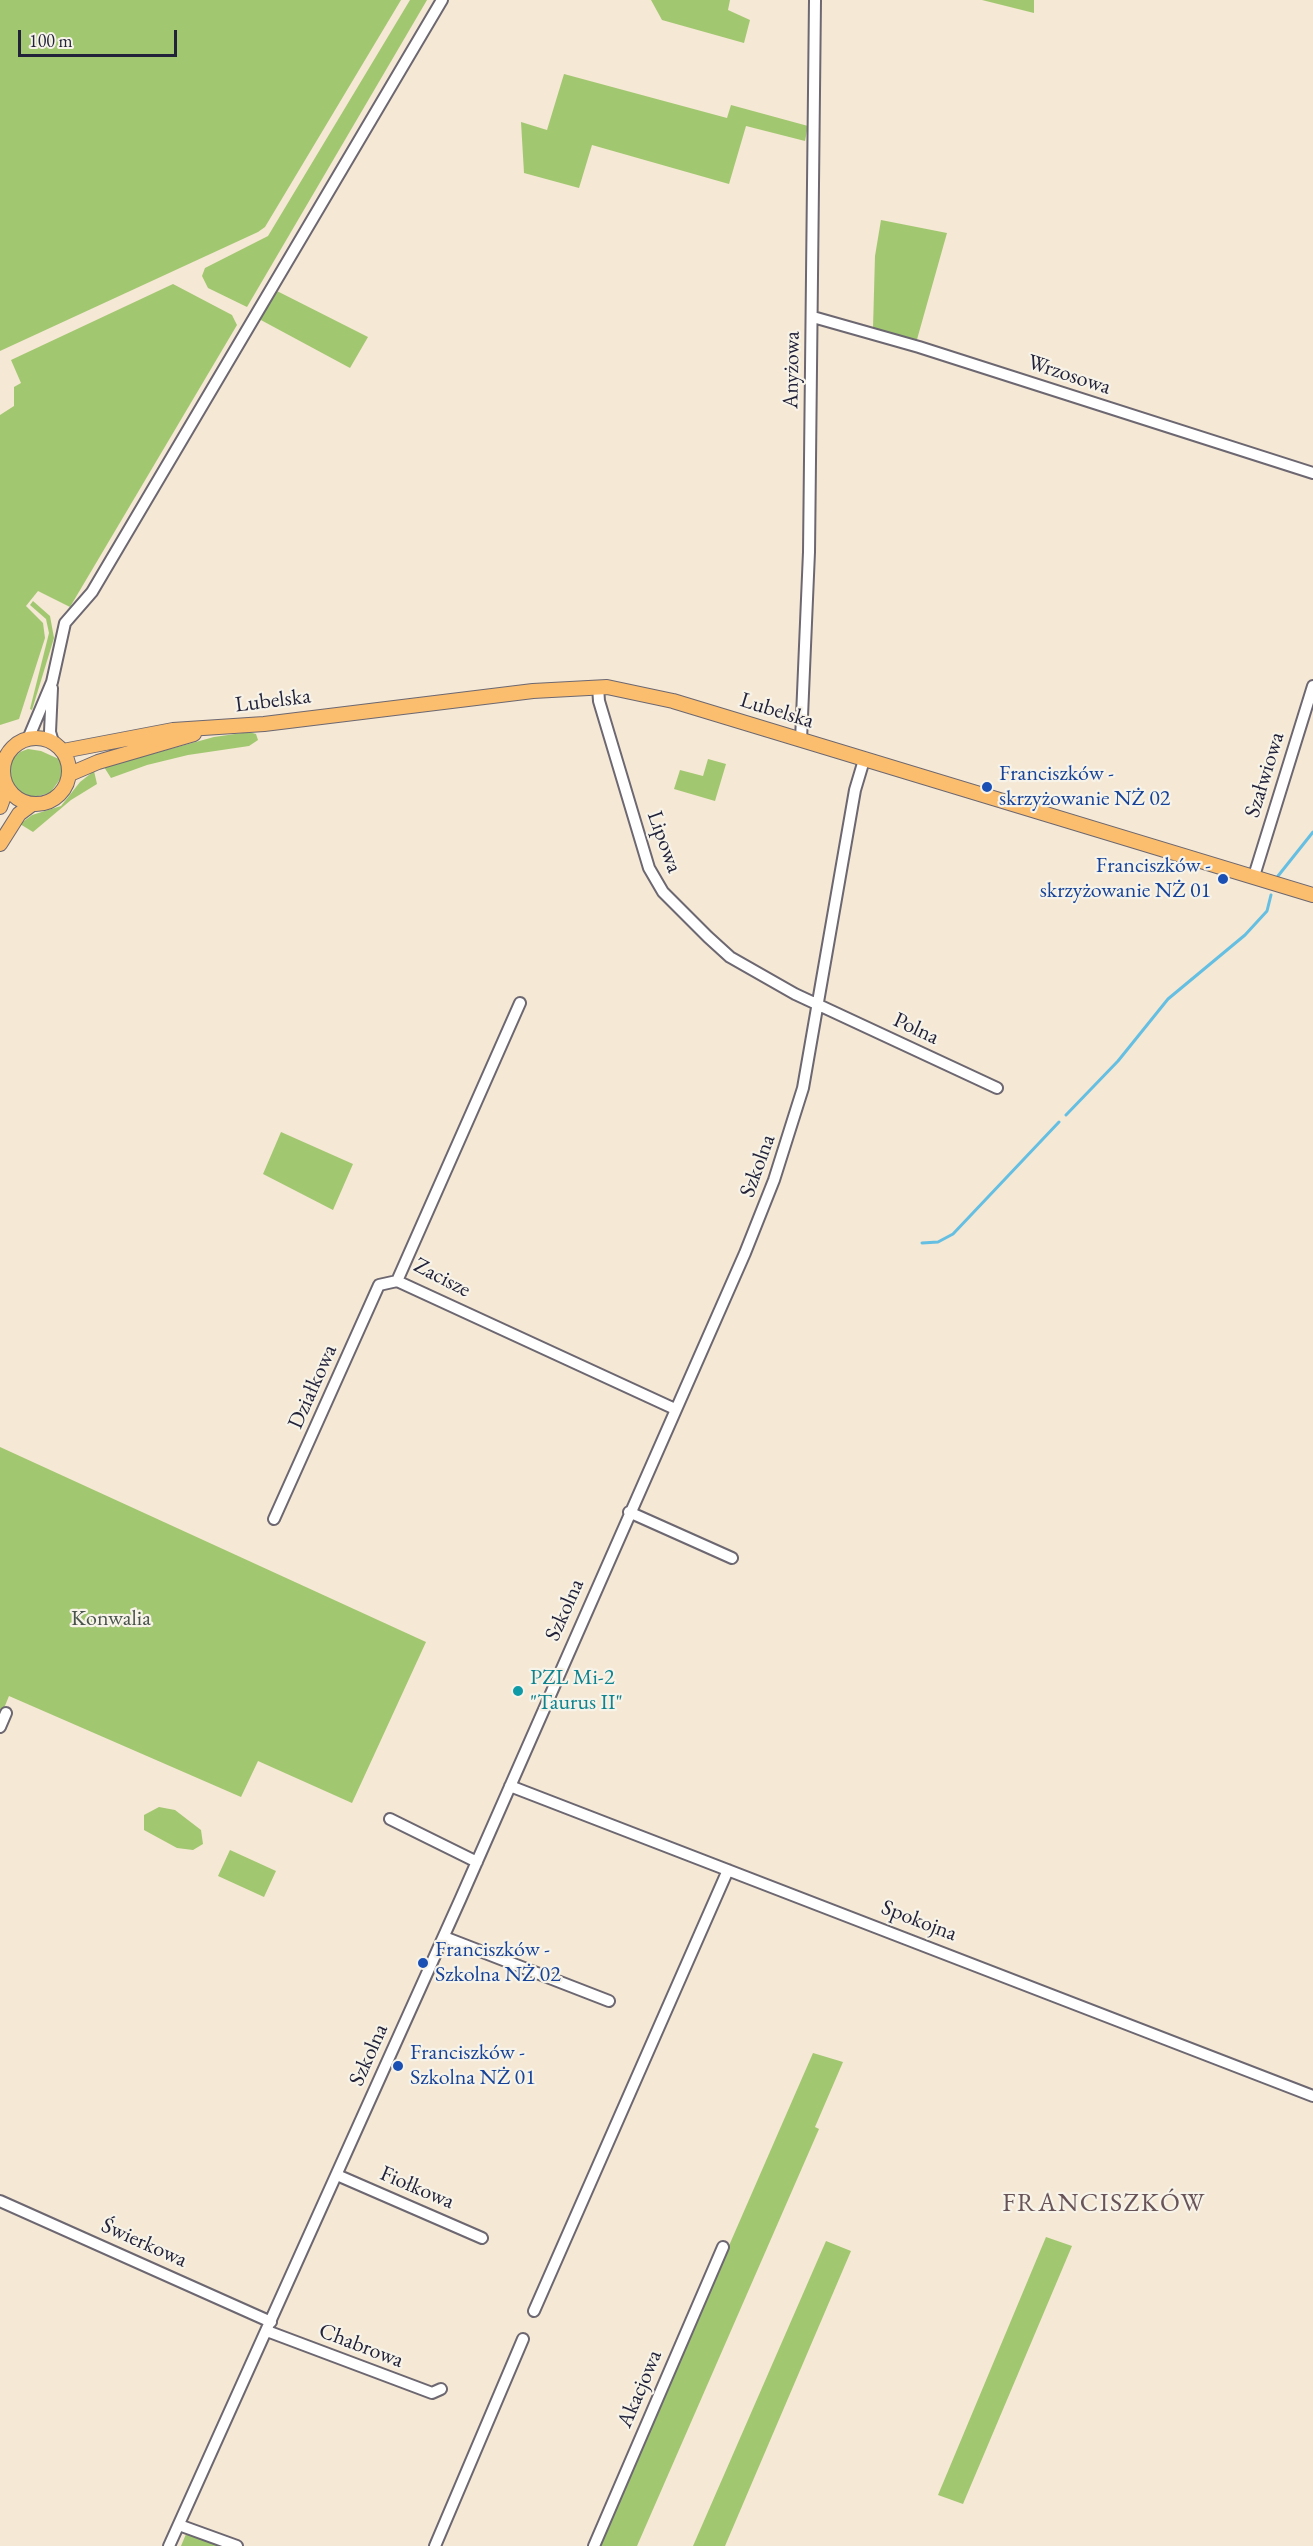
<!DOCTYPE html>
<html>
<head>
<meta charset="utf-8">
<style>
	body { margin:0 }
	#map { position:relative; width:1313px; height:2546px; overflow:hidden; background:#f5e8d4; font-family:"EB Garamond",serif }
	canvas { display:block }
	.scale { position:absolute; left:18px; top:30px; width:159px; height:27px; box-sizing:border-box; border:3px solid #22223b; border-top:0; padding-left:8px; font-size:18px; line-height:21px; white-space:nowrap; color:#22223b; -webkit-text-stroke:4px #f7f3e8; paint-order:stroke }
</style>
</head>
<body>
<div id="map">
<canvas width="1313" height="2546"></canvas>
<div class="scale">100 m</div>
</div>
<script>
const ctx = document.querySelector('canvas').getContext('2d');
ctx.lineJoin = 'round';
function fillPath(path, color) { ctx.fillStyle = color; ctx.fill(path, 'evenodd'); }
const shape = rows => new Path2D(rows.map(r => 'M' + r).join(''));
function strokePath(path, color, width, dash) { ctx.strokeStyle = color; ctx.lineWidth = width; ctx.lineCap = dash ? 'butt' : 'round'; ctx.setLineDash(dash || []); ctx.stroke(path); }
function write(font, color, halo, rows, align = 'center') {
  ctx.font = font + ' "EB Garamond",serif'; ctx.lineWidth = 4.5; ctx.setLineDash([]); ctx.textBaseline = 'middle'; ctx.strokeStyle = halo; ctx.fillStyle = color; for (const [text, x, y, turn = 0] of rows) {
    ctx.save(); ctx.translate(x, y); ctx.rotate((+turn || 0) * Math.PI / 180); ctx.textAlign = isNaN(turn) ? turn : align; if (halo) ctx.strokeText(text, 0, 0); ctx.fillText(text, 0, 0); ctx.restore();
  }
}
fillPath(shape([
	[0,0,401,0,265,227,258,232,0,351],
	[410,0,427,0,247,307,208,288,202,276,205,268,268,236],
	[651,0,730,0,728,10,750,20,744,43,662,20],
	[982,0,1034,0,1034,13],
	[564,74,727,118,731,105,808,126,805,141,746,126,729,184,592,145,579,188,524,173,521,122,547,130],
	[881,220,947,233,916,343,873,328,875,256],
	[173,284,232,315,237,325,70,607,38,591,26,606,43,623,45,638,19,719,0,725,0,415,14,406,14,387,21,383,11,360],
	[275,290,368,337,350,368,259,319],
	[33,601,50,616,54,638,32,710,30,709,49,633,46,619,30,605],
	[249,732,256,734,258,740,249,746,188,755,147,765,111,778,104,767,214,737],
	[28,749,41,751,61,760,61,778,50,793,34,797,28,796,17,790,10,782,9,771,11,760,20,752],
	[708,759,726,764,715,801,674,789,680,770,703,776],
	[94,771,97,784,71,800,33,832,20,824,32,815,61,806,80,782],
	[281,1132,353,1164,333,1210,263,1174],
	[0,1447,426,1642,352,1803,258,1761,241,1797,9,1696,0,1718],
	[159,1807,175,1810,201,1830,203,1844,193,1850,177,1848,144,1830,144,1815],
	[230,1850,276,1871,264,1897,218,1876],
	[813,2053,843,2062,815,2127,819,2129,637,2546,598,2546],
	[1046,2237,1072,2246,963,2504,938,2495],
	[826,2241,851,2251,725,2546,693,2546],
	[186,2534,220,2546,181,2546]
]), '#a2c771');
strokePath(shape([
	[1278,876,1313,832],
	[1066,1115,1118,1061,1168,999,1245,935,1267,911,1271,895],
	[922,1243,938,1242,953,1234,1059,1122]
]), '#65bfe3', 3);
const minor = shape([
	[813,317,919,347,1313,473],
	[598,687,599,701,649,868,663,892,708,937,730,957,795,994,997,1088],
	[52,688,50,732,53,742],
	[28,739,52,682,65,623,92,592,442,0],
	[801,740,809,552,815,0],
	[1254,876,1313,686],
	[520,1003,397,1281,675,1409],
	[629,1512,732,1558],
	[274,1519,379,1285,397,1281],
	[0,1727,6,1713],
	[510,1786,1313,2096],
	[390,1819,477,1862],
	[444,1937,609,2001],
	[337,2175,482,2238],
	[0,2201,271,2322],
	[534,2311,728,1870],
	[267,2331,432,2393,441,2389],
	[179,2525,237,2546],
	[169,2546,460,1900,745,1253,774,1180,803,1088,855,790,864,760],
	[435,2546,523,2339],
	[594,2546,723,2247]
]);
const major = shape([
	'3 771a33 33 0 1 1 66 0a33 33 0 1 1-66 0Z',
	[63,751,173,730,264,724,533,691,607,687,673,701,1313,895],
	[70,774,98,762,194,734],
	[0,807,7,788],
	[0,844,19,814,31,805]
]);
strokePath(minor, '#6c6771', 14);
strokePath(major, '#6c6771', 16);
strokePath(minor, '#fff', 10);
strokePath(major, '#fbbe6e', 14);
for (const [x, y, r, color] of [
	[987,787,6,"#1a4fb4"],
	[1223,879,6,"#1a4fb4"],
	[518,1691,6,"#0f9aa8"],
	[423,1963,6,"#1a4fb4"],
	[398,2066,6,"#1a4fb4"]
]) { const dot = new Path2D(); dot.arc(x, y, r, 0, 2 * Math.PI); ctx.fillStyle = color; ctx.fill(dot); strokePath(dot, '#f7f3e8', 2); }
write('22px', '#22223b', '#f7f3e8', [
	["Anyżowa",792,370,-89],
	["Wrzosowa",1069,375,18],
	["Lubelska",273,701,-7],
	["Lubelska",777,711,17],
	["Szałwiowa",1265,775,-73],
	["Lipowa",664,842,70],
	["Polna",916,1029,25],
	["Szkolna",758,1166,-70],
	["Zacisze",442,1278,27],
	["Działkowa",313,1387,-66],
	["Szkolna",565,1610,-66],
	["Spokojna",919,1921,21],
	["Szkolna",369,2055,-66],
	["Fiołkowa",417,2188,23],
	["Świerkowa",144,2243,24],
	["Chabrowa",361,2346,21],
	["Akacjowa",640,2389,-67]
]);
write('22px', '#164399', '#f7f3e8', [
	["Franciszków -",999,774],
	["skrzyżowanie NŻ 02",999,799],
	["Franciszków -",1211,866,"right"],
	["skrzyżowanie NŻ 01",1211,891,"right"],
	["Franciszków -",435,1950],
	["Szkolna NŻ 02",435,1975],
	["Franciszków -",410,2053],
	["Szkolna NŻ 01",410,2078]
], 'left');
write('22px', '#48544b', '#f7f3e8', [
	["Konwalia",111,1619]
]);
write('22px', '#0d838f', '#f7f3e8', [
	["PZL Mi-2",530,1678],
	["\"Taurus II\"",530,1703]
], 'left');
ctx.letterSpacing = '1.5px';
write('26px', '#685458', '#f7f3e8', [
	["FRANCISZKÓW",1104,2204]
]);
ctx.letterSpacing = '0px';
</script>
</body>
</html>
